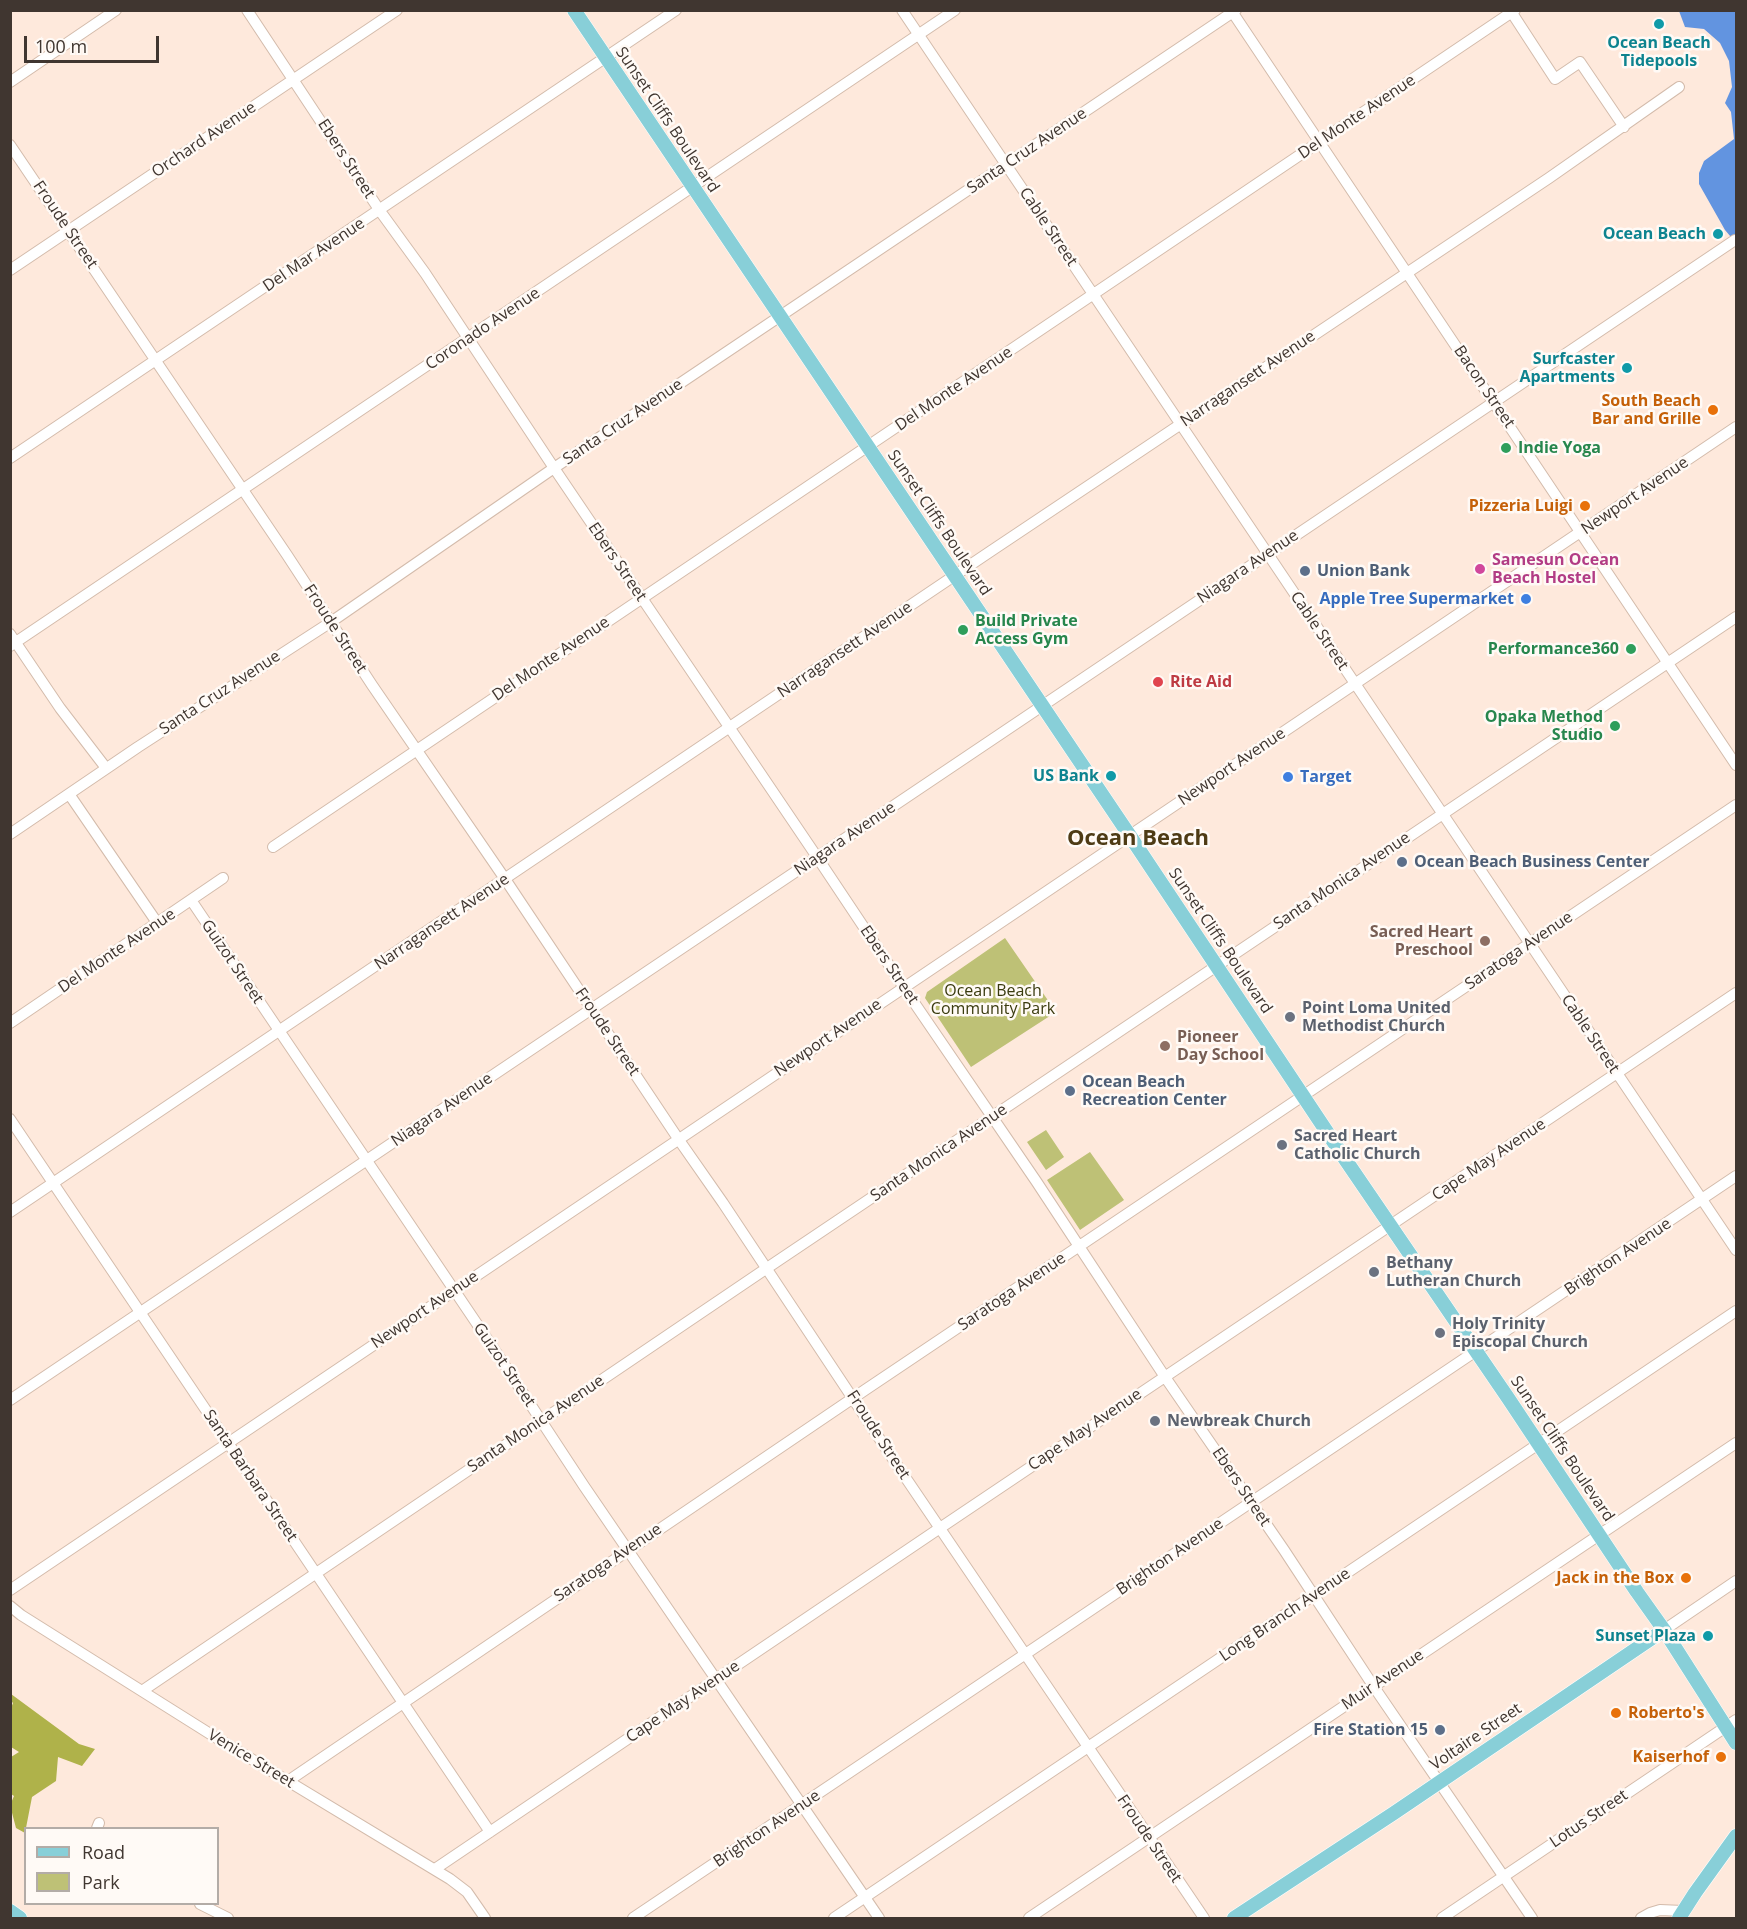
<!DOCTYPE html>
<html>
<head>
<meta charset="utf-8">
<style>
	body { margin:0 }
	#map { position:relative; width:1747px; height:1929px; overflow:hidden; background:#fee9dc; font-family:"Open Sans",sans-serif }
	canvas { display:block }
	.frame { position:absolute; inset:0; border:12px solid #403630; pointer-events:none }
	.legend { position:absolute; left:24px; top:1827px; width:195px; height:78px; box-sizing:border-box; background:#fffaf6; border:2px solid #b3aca7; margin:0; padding:8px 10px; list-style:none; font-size:18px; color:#403630 }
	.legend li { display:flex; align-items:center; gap:12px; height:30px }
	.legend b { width:30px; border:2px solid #b3aca7 }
	.scale { position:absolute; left:24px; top:36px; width:135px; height:27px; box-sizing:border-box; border:3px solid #403630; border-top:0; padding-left:8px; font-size:18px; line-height:21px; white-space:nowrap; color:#403630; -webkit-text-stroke:4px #fffaf6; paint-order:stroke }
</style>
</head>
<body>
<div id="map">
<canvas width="1747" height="1929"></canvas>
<div class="frame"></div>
<ul class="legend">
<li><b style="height:8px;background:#88cfd8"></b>Road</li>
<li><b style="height:16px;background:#bec176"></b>Park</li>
</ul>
<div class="scale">100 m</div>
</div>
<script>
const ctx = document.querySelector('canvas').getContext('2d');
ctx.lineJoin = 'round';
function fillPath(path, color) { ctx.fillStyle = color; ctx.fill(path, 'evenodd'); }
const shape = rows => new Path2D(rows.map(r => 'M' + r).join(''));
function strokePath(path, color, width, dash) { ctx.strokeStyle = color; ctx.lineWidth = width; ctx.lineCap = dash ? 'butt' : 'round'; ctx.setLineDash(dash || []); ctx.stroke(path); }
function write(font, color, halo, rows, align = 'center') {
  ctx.font = font + ' "Open Sans",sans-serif'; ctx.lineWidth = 5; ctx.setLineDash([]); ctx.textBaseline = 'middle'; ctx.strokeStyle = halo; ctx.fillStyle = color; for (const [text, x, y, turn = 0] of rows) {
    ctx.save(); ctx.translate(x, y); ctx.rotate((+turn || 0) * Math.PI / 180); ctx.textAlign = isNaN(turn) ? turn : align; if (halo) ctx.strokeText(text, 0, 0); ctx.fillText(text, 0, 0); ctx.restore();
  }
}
fillPath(shape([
	[1005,938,1056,1012,971,1067,925,998,927,992],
	[1046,1130,1064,1157,1046,1170,1027,1142],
	[1090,1152,1124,1200,1080,1230,1047,1180]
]), '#bec176');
fillPath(shape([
	[11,1694,79,1744,95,1749,82,1766,58,1757,56,1781,32,1797,25,1833,16,1828,11,1809,11,1803,14,1796,11,1794,11,1757,19,1752,11,1747,11,1708,13,1703,11,1701]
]), '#afb24a');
fillPath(shape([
	[1679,11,1736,11,1736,243,1725,230,1699,184,1699,173,1704,161,1734,139,1731,112,1725,103,1732,87,1729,61,1720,43,1704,29,1685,27]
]), '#6294e0');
const minor = shape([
	[247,10,380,211,425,273,554,468,817,857,911,998,1036,1181,1165,1377,1284,1550,1374,1687,1532,1918],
	[902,10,1736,1250],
	[1231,10,1736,765],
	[1512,13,1555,79,1580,62,1624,127],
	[10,82,116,10],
	[10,145,287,555,372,685,505,879,679,1140,723,1203,897,1465,1204,1918],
	[10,270,397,10],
	[10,458,676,10],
	[10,634,60,708,106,768],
	[10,646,955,10],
	[69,794,158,924],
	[10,834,138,747,331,622,554,468,1236,10],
	[273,847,1515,10],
	[191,900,498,1355,584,1486,879,1918],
	[10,1023,223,878],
	[10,1119,490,1832],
	[10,1212,991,551,1549,178,1679,87],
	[10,1400,1735,240],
	[10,1590,1736,427],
	[10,1606,21,1615,215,1737,450,1879,467,1892,485,1918],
	[1664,1630,1736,1581],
	[142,1691,776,1262,1736,617],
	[288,1781,865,1390,1736,805],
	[97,1828,99,1823],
	[435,1869,940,1528,1736,993],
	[200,1904,228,1918],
	[633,1918,1736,1176],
	[834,1918,1736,1311],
	[1029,1918,1736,1443],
	[1442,1918,1736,1720],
	[1641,1918,1650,1913,1660,1910,1683,1911]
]);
const major = shape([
	[574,10,1130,836,1347,1162,1508,1398,1637,1592,1664,1630,1736,1743],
	[10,1911,20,1918],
	[1234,1918,1394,1813,1664,1630],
	[1679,1918,1695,1893,1736,1836]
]);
strokePath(minor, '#d3bbab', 12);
strokePath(major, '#fff', 15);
strokePath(minor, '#fff', 10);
strokePath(major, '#88cfd8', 14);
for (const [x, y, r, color] of [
	[1659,24,6,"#0f9aa8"],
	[1718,234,6,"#0f9aa8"],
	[1627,368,6,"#0f9aa8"],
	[1713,410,6,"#e8710a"],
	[1506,448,6,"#2e9e5b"],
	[1585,506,6,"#e8710a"],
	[1480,569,6,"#d1479c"],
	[1305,571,6,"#5c6f8a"],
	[1526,599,6,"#3f7fe0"],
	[963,630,6,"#2e9e5b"],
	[1631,649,6,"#2e9e5b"],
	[1158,682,6,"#e0444e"],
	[1615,726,6,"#2e9e5b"],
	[1111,776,6,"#0f9aa8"],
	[1288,777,6,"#3f7fe0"],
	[1402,862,6,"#5c6f8a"],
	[1485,941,6,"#8d6e63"],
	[1290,1017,6,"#6b7280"],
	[1165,1046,6,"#8d6e63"],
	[1070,1091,6,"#5c6f8a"],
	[1282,1145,6,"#6b7280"],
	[1374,1272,6,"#6b7280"],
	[1440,1333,6,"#6b7280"],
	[1155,1421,6,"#6b7280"],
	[1686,1578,6,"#e8710a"],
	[1708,1636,6,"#0f9aa8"],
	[1616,1713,6,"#e8710a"],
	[1440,1730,6,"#5c6f8a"],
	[1721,1757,6,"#e8710a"]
]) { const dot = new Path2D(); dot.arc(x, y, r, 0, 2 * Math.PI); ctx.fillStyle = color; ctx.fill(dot); strokePath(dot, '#fffaf6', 2); }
write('bold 16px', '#0d838f', '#fffaf6', [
	["Ocean Beach",1659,43,"center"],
	["Tidepools",1659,61,"center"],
	["Ocean Beach",1706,234],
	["Surfcaster",1615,359],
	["Apartments",1615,377],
	["US Bank",1099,776],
	["Sunset Plaza",1696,1636]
], 'right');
write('16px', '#403630', '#fffaf6', [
	["Del Monte Avenue",1357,117,-34],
	["Sunset Cliffs Boulevard",667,120,56],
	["Orchard Avenue",204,140,-34],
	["Santa Cruz Avenue",1027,151,-34],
	["Ebers Street",346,159,57],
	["Froude Street",65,225,56],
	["Cable Street",1048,227,56],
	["Del Mar Avenue",314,255,-34],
	["Coronado Avenue",483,329,-34],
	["Narragansett Avenue",1248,379,-34],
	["Bacon Street",1484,387,56],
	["Del Monte Avenue",954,389,-34],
	["Santa Cruz Avenue",623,422,-34],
	["Newport Avenue",1635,496,-34],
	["Sunset Cliffs Boulevard",939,523,56],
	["Ebers Street",617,562,56],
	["Niagara Avenue",1248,567,-34],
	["Froude Street",335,629,57],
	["Cable Street",1319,631,56],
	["Narragansett Avenue",845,650,-34],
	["Del Monte Avenue",551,659,-34],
	["Santa Cruz Avenue",220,693,-33],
	["Newport Avenue",1232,767,-34],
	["Niagara Avenue",845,839,-34],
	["Santa Monica Avenue",1342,881,-34],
	["Narragansett Avenue",442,922,-34],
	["Sunset Cliffs Boulevard",1220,941,56],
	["Del Monte Avenue",117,951,-34],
	["Saratoga Avenue",1519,951,-34],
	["Guizot Street",232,962,56],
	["Ebers Street",889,965,56],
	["Froude Street",607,1032,56],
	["Cable Street",1590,1034,56],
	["Newport Avenue",828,1038,-34],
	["Niagara Avenue",442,1110,-34],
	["Santa Monica Avenue",939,1153,-34],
	["Cape May Avenue",1489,1160,-34],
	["Brighton Avenue",1618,1257,-34],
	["Saratoga Avenue",1012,1292,-34],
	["Newport Avenue",425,1310,-34],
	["Guizot Street",504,1365,56],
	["Santa Monica Avenue",536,1424,-34],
	["Cape May Avenue",1085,1430,-34],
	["Froude Street",878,1435,57],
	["Sunset Cliffs Boulevard",1562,1449,56],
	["Santa Barbara Street",250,1476,56],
	["Ebers Street",1241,1487,56],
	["Brighton Avenue",1170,1557,-34],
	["Saratoga Avenue",608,1563,-34],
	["Long Branch Avenue",1285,1615,-34],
	["Muir Avenue",1383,1680,-34],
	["Cape May Avenue",683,1702,-34],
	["Voltaire Street",1476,1737,-34],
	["Venice Street",251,1759,31],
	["Lotus Street",1589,1819,-34],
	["Brighton Avenue",767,1829,-34],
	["Froude Street",1149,1839,56]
]);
write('bold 16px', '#c56008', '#fffaf6', [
	["South Beach",1701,401],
	["Bar and Grille",1701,419],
	["Pizzeria Luigi",1573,506],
	["Jack in the Box",1674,1578],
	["Roberto's",1628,1713,"left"],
	["Kaiserhof",1709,1757]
], 'right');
write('bold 16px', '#27864d', '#fffaf6', [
	["Indie Yoga",1518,448],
	["Build Private",975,621],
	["Access Gym",975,639],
	["Performance360",1619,649,"right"],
	["Opaka Method",1603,717,"right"],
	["Studio",1603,735,"right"]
], 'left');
write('bold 16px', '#b23c85', '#fffaf6', [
	["Samesun Ocean",1492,560],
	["Beach Hostel",1492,578]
], 'left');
write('bold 16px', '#4e5e75', '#fffaf6', [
	["Union Bank",1317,571],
	["Ocean Beach Business Center",1414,862],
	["Ocean Beach",1082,1082],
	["Recreation Center",1082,1100],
	["Fire Station 15",1428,1730,"right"]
], 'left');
write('bold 16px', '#366cbe', '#fffaf6', [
	["Apple Tree Supermarket",1514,599],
	["Target",1300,777,"left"]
], 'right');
write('bold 16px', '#be3a42', '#fffaf6', [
	["Rite Aid",1170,682]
], 'left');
write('bold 16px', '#785e54', '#fffaf6', [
	["Sacred Heart",1473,932],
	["Preschool",1473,950],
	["Pioneer",1177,1037,"left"],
	["Day School",1177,1055,"left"]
], 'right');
write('16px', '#3a3b0f', '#fffaf6', [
	["Ocean Beach",993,991],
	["Community Park",993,1009]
]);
write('bold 16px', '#5b616d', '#fffaf6', [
	["Point Loma United",1302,1008],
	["Methodist Church",1302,1026],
	["Sacred Heart",1294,1136],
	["Catholic Church",1294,1154],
	["Bethany",1386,1263],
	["Lutheran Church",1386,1281],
	["Holy Trinity",1452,1324],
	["Episcopal Church",1452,1342],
	["Newbreak Church",1167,1421]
], 'left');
write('bold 22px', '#4e3b15', '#fffaf6', [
	["Ocean Beach",1138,839]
]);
</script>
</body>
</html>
